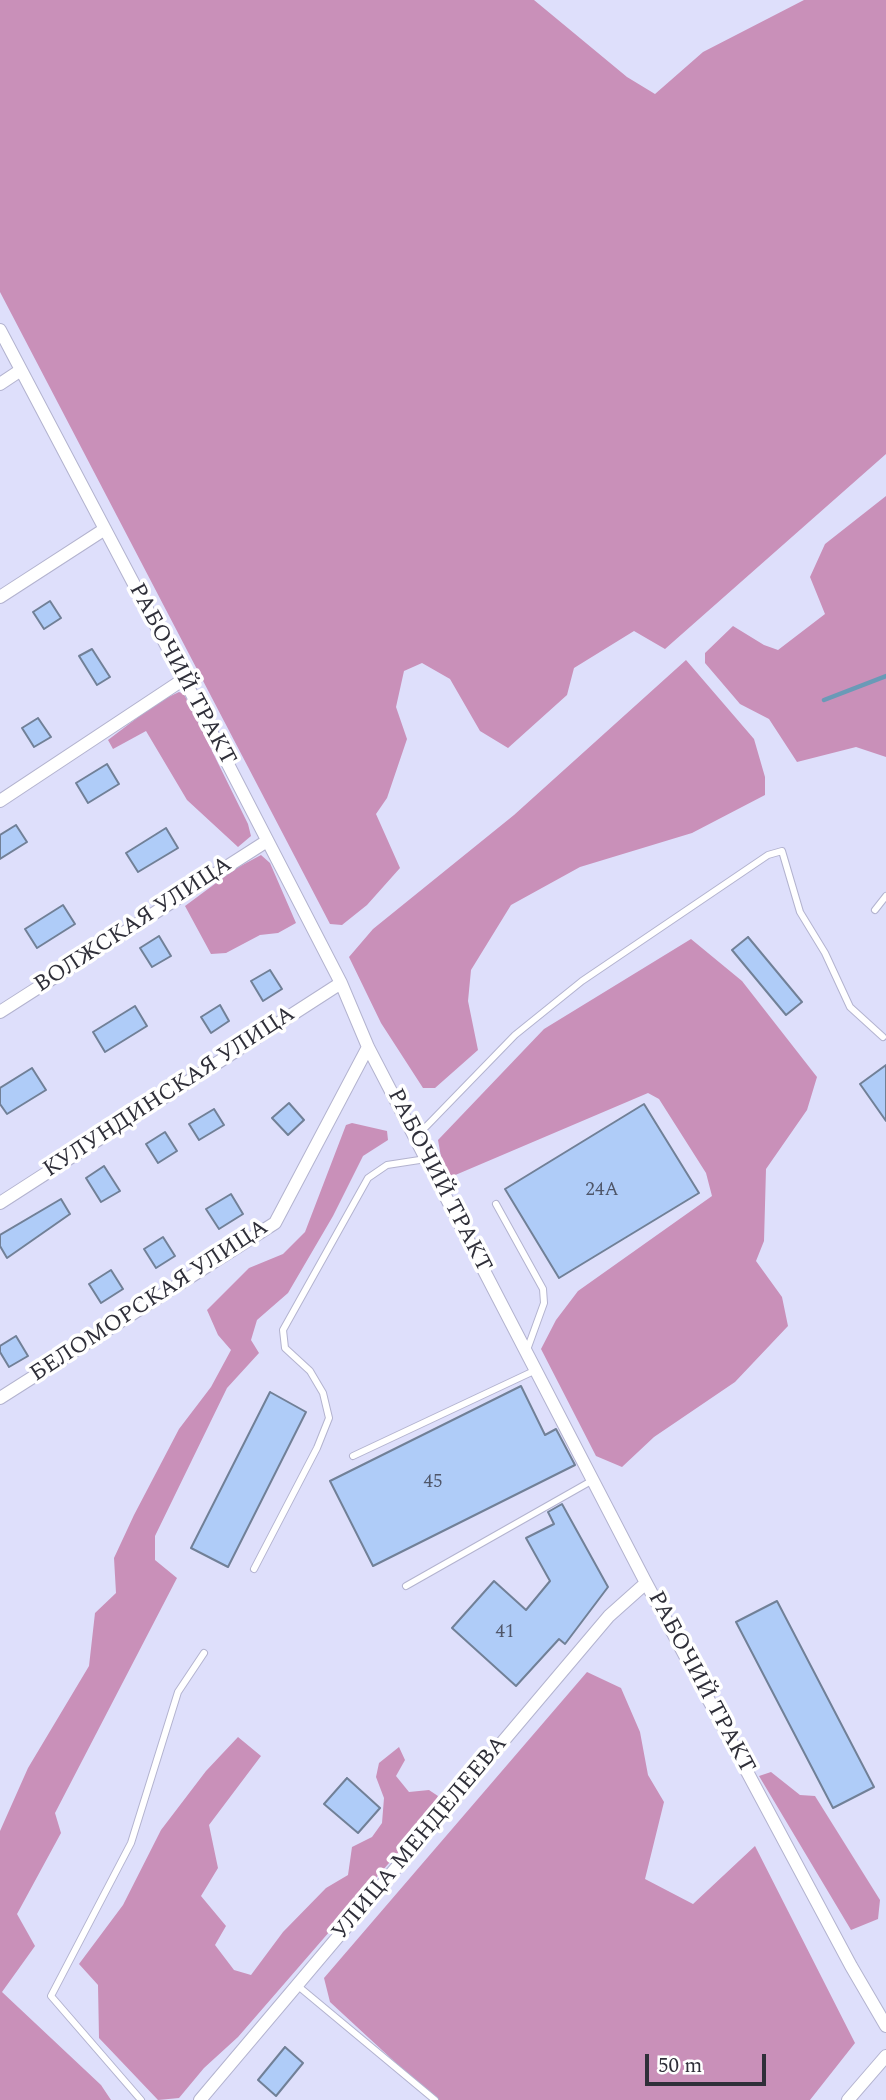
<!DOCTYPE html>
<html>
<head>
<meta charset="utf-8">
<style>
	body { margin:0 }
	#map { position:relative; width:886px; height:2100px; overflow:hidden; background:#dedffb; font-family:Spectral,serif }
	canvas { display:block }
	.scale { position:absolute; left:645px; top:2054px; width:121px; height:32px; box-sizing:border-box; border:4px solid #2f2f39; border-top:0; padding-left:9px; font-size:21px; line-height:24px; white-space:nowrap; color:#2f2f39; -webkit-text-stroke:5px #fff; paint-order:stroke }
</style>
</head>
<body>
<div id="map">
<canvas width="886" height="2100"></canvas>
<div class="scale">50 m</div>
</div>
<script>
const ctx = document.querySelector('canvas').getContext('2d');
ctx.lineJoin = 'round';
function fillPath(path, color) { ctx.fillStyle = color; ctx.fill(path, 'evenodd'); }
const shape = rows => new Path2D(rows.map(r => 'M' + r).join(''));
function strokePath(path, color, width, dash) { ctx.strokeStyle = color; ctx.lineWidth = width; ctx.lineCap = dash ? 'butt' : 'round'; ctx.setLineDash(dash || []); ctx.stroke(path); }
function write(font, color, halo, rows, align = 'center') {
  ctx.font = font + ' Spectral,serif'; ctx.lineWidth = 7; ctx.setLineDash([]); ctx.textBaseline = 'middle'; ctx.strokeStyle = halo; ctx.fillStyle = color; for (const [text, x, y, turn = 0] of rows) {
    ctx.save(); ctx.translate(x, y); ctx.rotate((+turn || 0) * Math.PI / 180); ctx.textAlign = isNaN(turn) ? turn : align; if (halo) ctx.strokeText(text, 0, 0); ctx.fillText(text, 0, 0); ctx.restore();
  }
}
fillPath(shape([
	[0,0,534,0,627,77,655,94,703,52,804,0,886,0,886,454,665,649,634,631,574,668,567,695,508,748,480,731,450,679,422,663,404,671,396,707,407,739,387,798,376,814,400,868,367,905,342,925,330,924,0,292],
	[886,496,886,757,856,747,797,762,769,719,740,704,705,663,705,653,733,626,764,645,778,650,825,614,810,577,825,544],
	[686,660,754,739,765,777,765,795,692,833,580,867,511,905,471,970,468,1001,478,1050,435,1088,423,1088,381,1023,349,957,373,929,514,815],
	[179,692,184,694,248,824,251,836,238,847,187,800,146,731,113,749,108,740,158,702],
	[261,855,270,863,296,923,278,933,260,935,226,953,211,954,185,906,235,869],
	[691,939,742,981,817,1077,807,1110,766,1169,764,1241,756,1261,782,1297,788,1326,735,1382,654,1437,622,1467,596,1456,541,1349,556,1320,578,1291,712,1196,706,1173,659,1099,648,1093,453,1176,444,1174,438,1140,544,1029],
	[352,1123,387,1131,388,1140,363,1156,333,1216,288,1293,257,1320,251,1340,259,1353,227,1388,155,1536,155,1560,177,1578,55,1813,61,1833,17,1914,35,1946,2,1992,101,2085,111,2100,0,2100,0,1831,28,1768,89,1666,95,1613,116,1593,114,1558,134,1515,179,1429,211,1387,231,1350,218,1335,207,1310,249,1268,283,1254,305,1232,346,1125],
	[587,1672,621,1688,640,1732,648,1775,664,1802,645,1879,693,1904,755,1846,855,2043,810,2100,436,2100,330,2002,324,1978],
	[238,1737,261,1756,209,1825,218,1868,201,1896,226,1926,215,1945,234,1970,251,1975,283,1932,326,1888,348,1875,352,1847,372,1837,382,1823,384,1798,376,1777,379,1763,399,1747,405,1760,396,1776,409,1792,429,1790,438,1796,429,1816,409,1840,238,2037,204,2068,179,2098,158,2100,99,2038,98,1985,79,1964,123,1905,161,1830,206,1771],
	[771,1772,800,1795,815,1796,880,1900,878,1919,851,1930,759,1776]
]), '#c990b9');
strokePath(shape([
	[824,700,886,676]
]), '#6a9ab7', 4.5);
const building = shape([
	[50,601,61,618,44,629,33,612,50,601],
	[92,649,110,677,97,685,79,656,92,649],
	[38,718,51,737,34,747,22,728,38,718],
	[107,764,119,784,88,803,76,783,107,764],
	[16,825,27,842,0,859,0,835,16,825],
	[166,828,178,848,138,872,126,853,166,828],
	[63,905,75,924,37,948,25,929,63,905],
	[159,936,171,956,152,967,140,948,159,936],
	[748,937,802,1002,786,1015,732,950,748,937],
	[270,970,282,989,263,1001,251,981,270,970],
	[220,1005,229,1021,211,1033,201,1017,220,1005],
	[135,1006,147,1026,105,1052,93,1032,135,1006],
	[886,1065,886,1121,860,1084,886,1065],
	[32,1068,46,1090,7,1114,0,1104,0,1088,32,1068],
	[289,1103,304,1120,288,1135,272,1118,289,1103],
	[644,1104,699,1193,559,1278,505,1189,644,1104],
	[214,1109,224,1125,199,1140,189,1124,214,1109],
	[165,1132,177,1151,158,1163,146,1144,165,1132],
	[104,1166,120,1191,101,1202,86,1178,104,1166],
	[231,1194,243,1214,219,1229,206,1209,231,1194],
	[61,1199,70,1214,7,1258,0,1246,0,1235,61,1199],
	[163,1237,175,1256,156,1268,144,1249,163,1237],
	[111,1270,123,1289,101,1303,89,1284,111,1270],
	[16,1336,28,1356,9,1367,0,1352,0,1346,16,1336],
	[521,1386,545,1435,556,1429,575,1465,373,1566,330,1481,521,1386],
	[270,1392,306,1412,228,1567,191,1548,270,1392],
	[562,1504,608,1587,565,1644,559,1639,516,1686,452,1628,494,1581,526,1610,550,1581,526,1538,554,1524,548,1512,562,1504],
	[777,1601,874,1787,833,1808,736,1622,777,1601],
	[347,1778,380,1808,358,1833,324,1804,347,1778],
	[285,2047,303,2063,276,2096,258,2080,285,2047]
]);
fillPath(building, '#afccf8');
strokePath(building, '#718097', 2);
const service = shape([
	[875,910,886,896],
	[415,1138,515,1035,582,981,768,855,782,851,800,912,825,953,850,1007,883,1037],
	[496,1204,543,1289,544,1303,527,1350],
	[353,1456,536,1370],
	[254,1569,317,1448,329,1418,323,1393,310,1371,285,1348,283,1330,368,1178,387,1165,426,1159],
	[406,1586,593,1480],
	[298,1986,435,2100],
	[141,2100,51,1996,131,1843,178,1692,204,1653]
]);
const minor = shape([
	[0,330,184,679,341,983,368,1047,644,1579,851,1966,886,2026],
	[0,384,21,370],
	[0,597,105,529],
	[0,801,184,679],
	[0,1012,267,841],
	[0,1203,341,983],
	[0,1398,275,1223,368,1047],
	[200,2100,609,1616,646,1583],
	[848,2100,886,2056]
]);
strokePath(service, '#b3b3cf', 8);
strokePath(minor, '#b3b3cf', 14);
strokePath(service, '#fff', 6);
strokePath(minor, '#fff', 12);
write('19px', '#4f5669', null, [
	["24А",602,1191],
	["45",433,1483],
	["41",505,1633]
]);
write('23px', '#2f2f39', '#fff', [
	["РАБОЧИЙ ТРАКТ",181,675,62],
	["ВОЛЖСКАЯ УЛИЦА",134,926,-33],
	["КУЛУНДИНСКАЯ УЛИЦА",170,1093,-33],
	["РАБОЧИЙ ТРАКТ",438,1181,63],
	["БЕЛОМОРСКАЯ УЛИЦА",150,1302,-33],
	["РАБОЧИЙ ТРАКТ",700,1683,62],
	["УЛИЦА МЕНДЕЛЕЕВА",421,1839,-50]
]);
</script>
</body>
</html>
